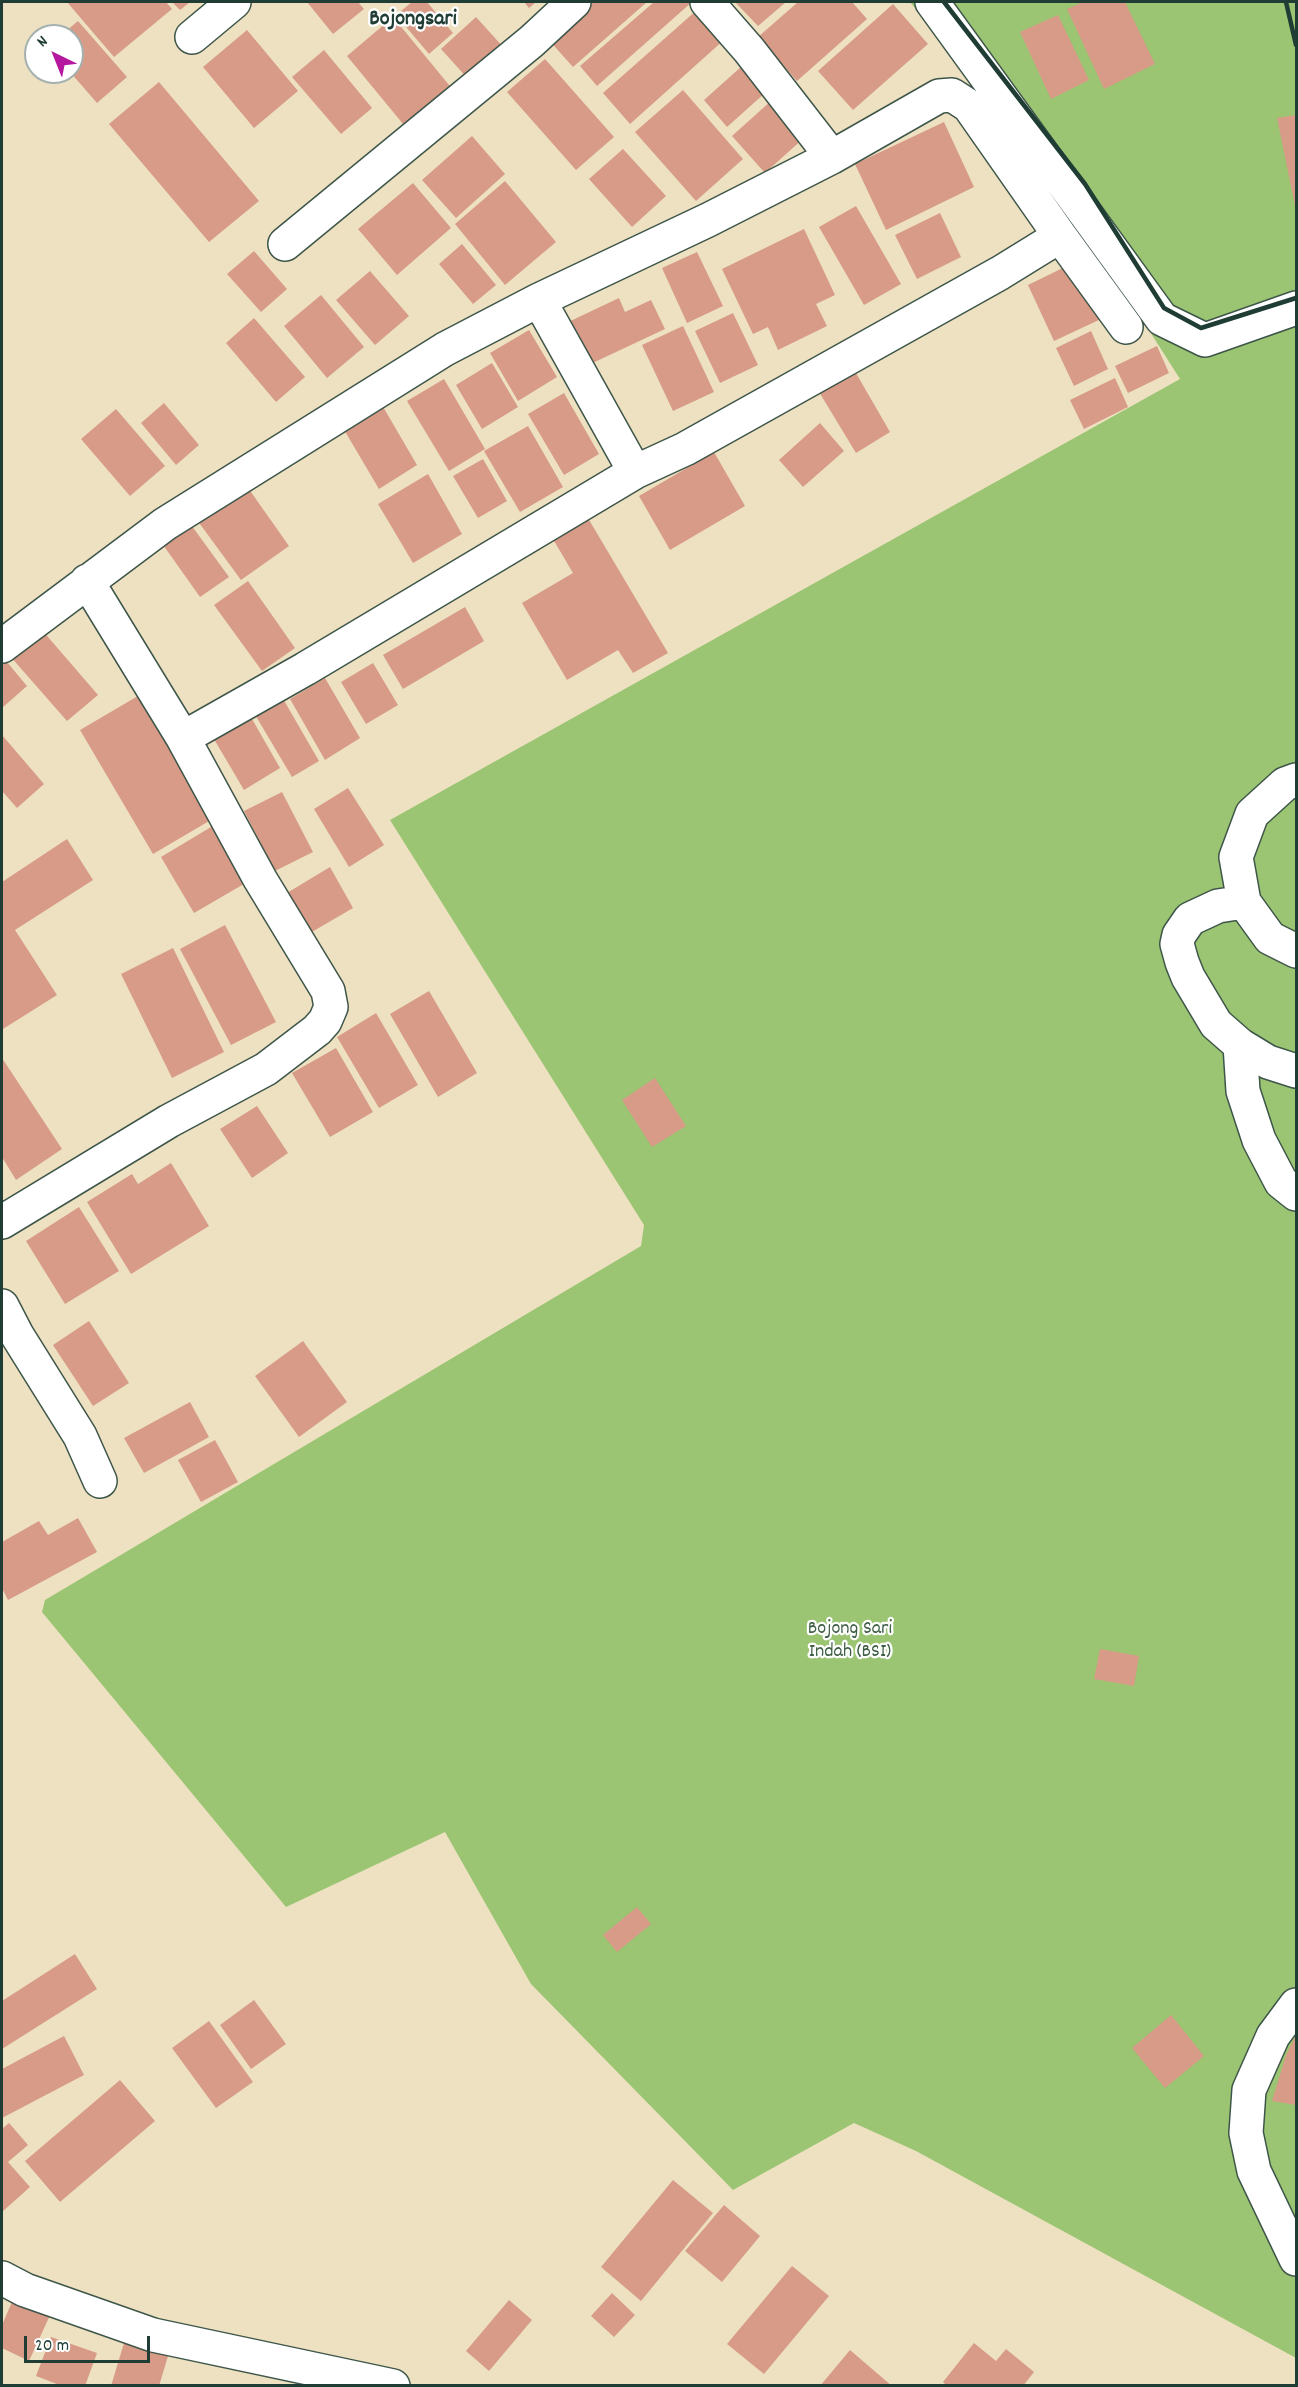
<!DOCTYPE html>
<html>
<head>
<meta charset="utf-8">
<style>
	body { margin:0 }
	#map { position:relative; width:1298px; height:2387px; overflow:hidden; background:#ede1c1; font-family:Dekko,sans-serif }
	canvas { display:block }
	.frame { position:absolute; inset:0; border:3px solid #1f3d34; pointer-events:none }
	.north { position:absolute; left:24px; top:24px; width:60px; height:60px; box-sizing:border-box; background:#fff; border:2px solid #a5b1ae; border-radius:50%; rotate:317deg; font-size:16px; font-weight:700; line-height:24px; text-align:center; color:#1f3d34 }
	.north::after { content:''; display:block; margin:auto; width:21px; height:27px; background:#b5179e; clip-path:polygon(50% 0,100% 100%,50% 72%,0 100%) }
	.scale { position:absolute; left:24px; top:2336px; width:126px; height:27px; box-sizing:border-box; border:3px solid #1f3d34; border-top:0; padding-left:8px; font-size:18px; line-height:21px; white-space:nowrap; color:#1f3d34; -webkit-text-stroke:4px #fff; paint-order:stroke }
</style>
</head>
<body>
<div id="map">
<canvas width="1298" height="2387"></canvas>
<div class="frame"></div>
<div class="north">N</div>
<div class="scale">20 m</div>
</div>
<script>
const ctx = document.querySelector('canvas').getContext('2d');
ctx.lineJoin = 'round';
function fillPath(path, color) { ctx.fillStyle = color; ctx.fill(path, 'evenodd'); }
const shape = rows => new Path2D(rows.map(r => 'M' + r).join(''));
function strokePath(path, color, width, dash) { ctx.strokeStyle = color; ctx.lineWidth = width; ctx.lineCap = dash ? 'butt' : 'round'; ctx.setLineDash(dash || []); ctx.stroke(path); }
function write(font, color, halo, rows, align = 'center') {
  ctx.font = font + ' Dekko,sans-serif'; ctx.lineWidth = 4.5; ctx.setLineDash([]); ctx.textBaseline = 'middle'; ctx.strokeStyle = halo; ctx.fillStyle = color; for (const [text, x, y, turn = 0] of rows) {
    ctx.save(); ctx.translate(x, y); ctx.rotate((+turn || 0) * Math.PI / 180); ctx.textAlign = isNaN(turn) ? turn : align; if (halo) ctx.strokeText(text, 0, 0); ctx.fillText(text, 0, 0); ctx.restore();
  }
}
fillPath(shape([
	[910,2,1296,2,1296,2358,916,2151,854,2123,733,2190,531,1984,445,1832,286,1907,42,1612,45,1600,641,1246,644,1225,390,820,1180,379,1056,184]
]), '#9bc572');
fillPath(shape([
	[67,2,166,2,172,9,114,57],
	[172,2,190,2,180,10],
	[307,2,358,2,364,9,333,34],
	[412,2,427,2,453,33,429,54,396,15],
	[524,2,536,2,529,8],
	[588,2,647,2,573,67,547,38],
	[654,2,692,2,597,86,580,66],
	[735,2,786,2,758,26],
	[798,2,852,2,867,19,797,81,758,37],
	[1083,2,1125,2,1155,64,1104,89,1067,9],
	[893,4,928,44,853,110,818,71],
	[698,9,725,39,630,124,603,93],
	[1058,15,1089,80,1051,99,1020,32],
	[393,17,454,91,408,130,347,56],
	[476,17,504,48,469,80,441,49],
	[78,21,127,77,97,103,70,72,72,72,72,36,60,36],
	[247,30,298,91,254,128,203,67],
	[324,50,372,108,341,134,292,77],
	[751,58,774,85,727,127,704,100],
	[545,59,614,137,576,170,507,92],
	[159,82,259,201,209,242,109,124],
	[683,90,743,159,696,201,635,132],
	[772,100,805,137,765,173,732,136],
	[1296,115,1296,206,1295,206,1277,118],
	[944,122,974,187,886,230,855,164],
	[472,136,505,174,456,218,422,180],
	[623,149,666,196,632,227,589,179],
	[505,181,556,242,505,285,455,224],
	[413,183,451,228,397,275,358,229],
	[856,206,901,284,864,305,819,227],
	[940,213,961,257,917,279,895,235],
	[804,229,835,295,816,304,827,326,778,350,768,327,753,334,722,269],
	[462,244,496,285,473,304,439,264],
	[254,251,287,289,261,312,227,274],
	[697,252,723,306,687,323,662,268],
	[1075,262,1101,319,1054,341,1028,285],
	[370,271,409,316,375,345,336,300],
	[321,295,364,347,327,378,284,326],
	[619,298,625,312,651,300,665,329,582,368,562,325],
	[733,313,758,365,720,383,695,331],
	[254,318,305,377,276,402,226,343],
	[683,326,714,392,673,411,642,345],
	[529,330,557,377,518,401,490,353],
	[1091,331,1108,369,1074,386,1056,348],
	[1157,346,1169,373,1128,393,1115,366],
	[849,361,890,432,856,453,813,382],
	[492,363,518,407,482,429,456,385],
	[1115,378,1128,407,1084,429,1070,400],
	[444,379,485,449,449,471,407,401],
	[564,393,599,454,564,475,528,414],
	[164,403,199,445,176,465,141,423],
	[382,405,417,465,379,489,343,428],
	[116,409,165,466,130,496,81,439],
	[820,423,844,451,803,487,779,460],
	[528,426,563,487,520,512,484,451],
	[714,452,745,506,670,550,639,496],
	[483,459,507,501,478,518,453,476],
	[428,474,462,534,413,563,378,504],
	[246,485,289,546,241,580,197,520],
	[582,508,668,653,633,673,618,650,567,680,522,603,573,573,547,529],
	[189,522,229,577,200,597,161,542],
	[248,581,295,648,262,671,214,605],
	[465,607,484,641,403,689,383,655],
	[42,630,98,695,67,721,10,656],
	[2,656,27,686,2,708],
	[373,663,398,705,366,724,341,682],
	[325,678,360,738,325,760,290,699],
	[143,693,216,817,153,854,80,730],
	[282,697,319,761,292,777,254,713],
	[248,712,280,768,244,790,211,734],
	[2,735,44,784,17,808,2,791],
	[348,788,384,845,349,867,314,809],
	[282,792,313,852,275,871,244,811],
	[216,824,249,881,194,913,161,857],
	[67,839,93,880,15,930,57,995,3,1029,2,1027,2,882],
	[330,867,353,908,305,936,282,896],
	[225,925,276,1022,231,1045,180,949],
	[173,948,224,1052,172,1078,121,974],
	[429,991,477,1073,438,1097,390,1014],
	[376,1013,418,1085,379,1108,337,1037],
	[336,1048,373,1112,330,1137,292,1073],
	[2,1058,62,1149,16,1180,2,1157],
	[655,1078,686,1126,652,1147,622,1100],
	[257,1106,288,1153,252,1178,220,1129],
	[171,1163,209,1226,131,1274,87,1202,132,1174,138,1184],
	[79,1207,119,1271,65,1304,26,1241],
	[89,1321,129,1383,93,1406,53,1345],
	[303,1341,347,1402,299,1437,255,1376],
	[190,1402,209,1437,144,1473,124,1438],
	[215,1440,238,1482,201,1502,178,1460],
	[78,1518,97,1552,8,1600,2,1588,2,1542,39,1521,48,1535],
	[1100,1649,1139,1656,1134,1686,1094,1679],
	[637,1907,651,1924,617,1952,603,1935],
	[75,1954,97,1989,2,2049,2,2001],
	[254,2000,286,2044,251,2069,220,2025],
	[1171,2015,1204,2056,1165,2088,1132,2048],
	[209,2021,253,2082,216,2108,172,2048],
	[1296,2035,1296,2105,1272,2101,1286,2055],
	[64,2036,84,2075,2,2118,2,2069],
	[120,2080,155,2121,60,2202,25,2161],
	[9,2123,28,2145,8,2162,30,2187,2,2212,2,2129],
	[673,2180,713,2213,641,2301,601,2267],
	[724,2205,760,2236,722,2282,685,2251],
	[792,2266,829,2296,764,2374,727,2344],
	[612,2293,635,2315,614,2337,591,2316],
	[15,2295,52,2311,29,2361,2,2348,2,2325],
	[509,2300,532,2320,489,2371,466,2351],
	[51,2337,97,2353,85,2386,62,2386,36,2376],
	[124,2343,168,2356,159,2386,111,2386],
	[974,2343,996,2361,1006,2349,1034,2372,1023,2386,947,2386,943,2382],
	[850,2350,892,2386,820,2386]
]), '#d79b88');
const minor = shape([
	[707,2,749,50,832,157],
	[932,2,1162,319,1205,340,1296,308],
	[192,37,234,2],
	[1060,236,1126,327],
	[285,244,532,41,574,2],
	[539,300,635,472],
	[87,581,183,738],
	[2,646,165,524,445,349,539,300,708,220,832,157,939,96,952,95,969,106,1060,236,1000,273,685,449,635,472,305,669,183,738,260,879,328,991,331,1007,325,1021,317,1030,266,1069,169,1121,2,1222],
	[1296,780,1285,784,1252,814,1236,857,1244,902,1270,938,1296,951],
	[1244,902,1218,906,1190,919,1179,935,1177,944,1182,962,1188,977,1216,1024,1240,1045,1268,1062,1296,1071],
	[1240,1045,1243,1091,1259,1140,1281,1182,1296,1194],
	[2,1306,17,1335,80,1436,100,1481],
	[1296,2005,1273,2036,1249,2090,1246,2133,1254,2171,1296,2259],
	[2,2278,25,2290,153,2335,393,2386]
]);
strokePath(minor, '#3e5649', 36);
strokePath(minor, '#fff', 33);
strokePath(shape([
	[944,2,1085,184,1164,308,1201,328,1296,298],
	[1286,2,1296,45]
]), '#1f3d34', 4.5);
write('20px', '#3e5f44', '#fff', [
	["Bojong Sari",850,1630],
	["Indah (BSI)",850,1653]
]);
write('bold 22px', '#1f3d34', '#fff', [
	["Bojongsari",413,21]
]);
</script>
</body>
</html>
